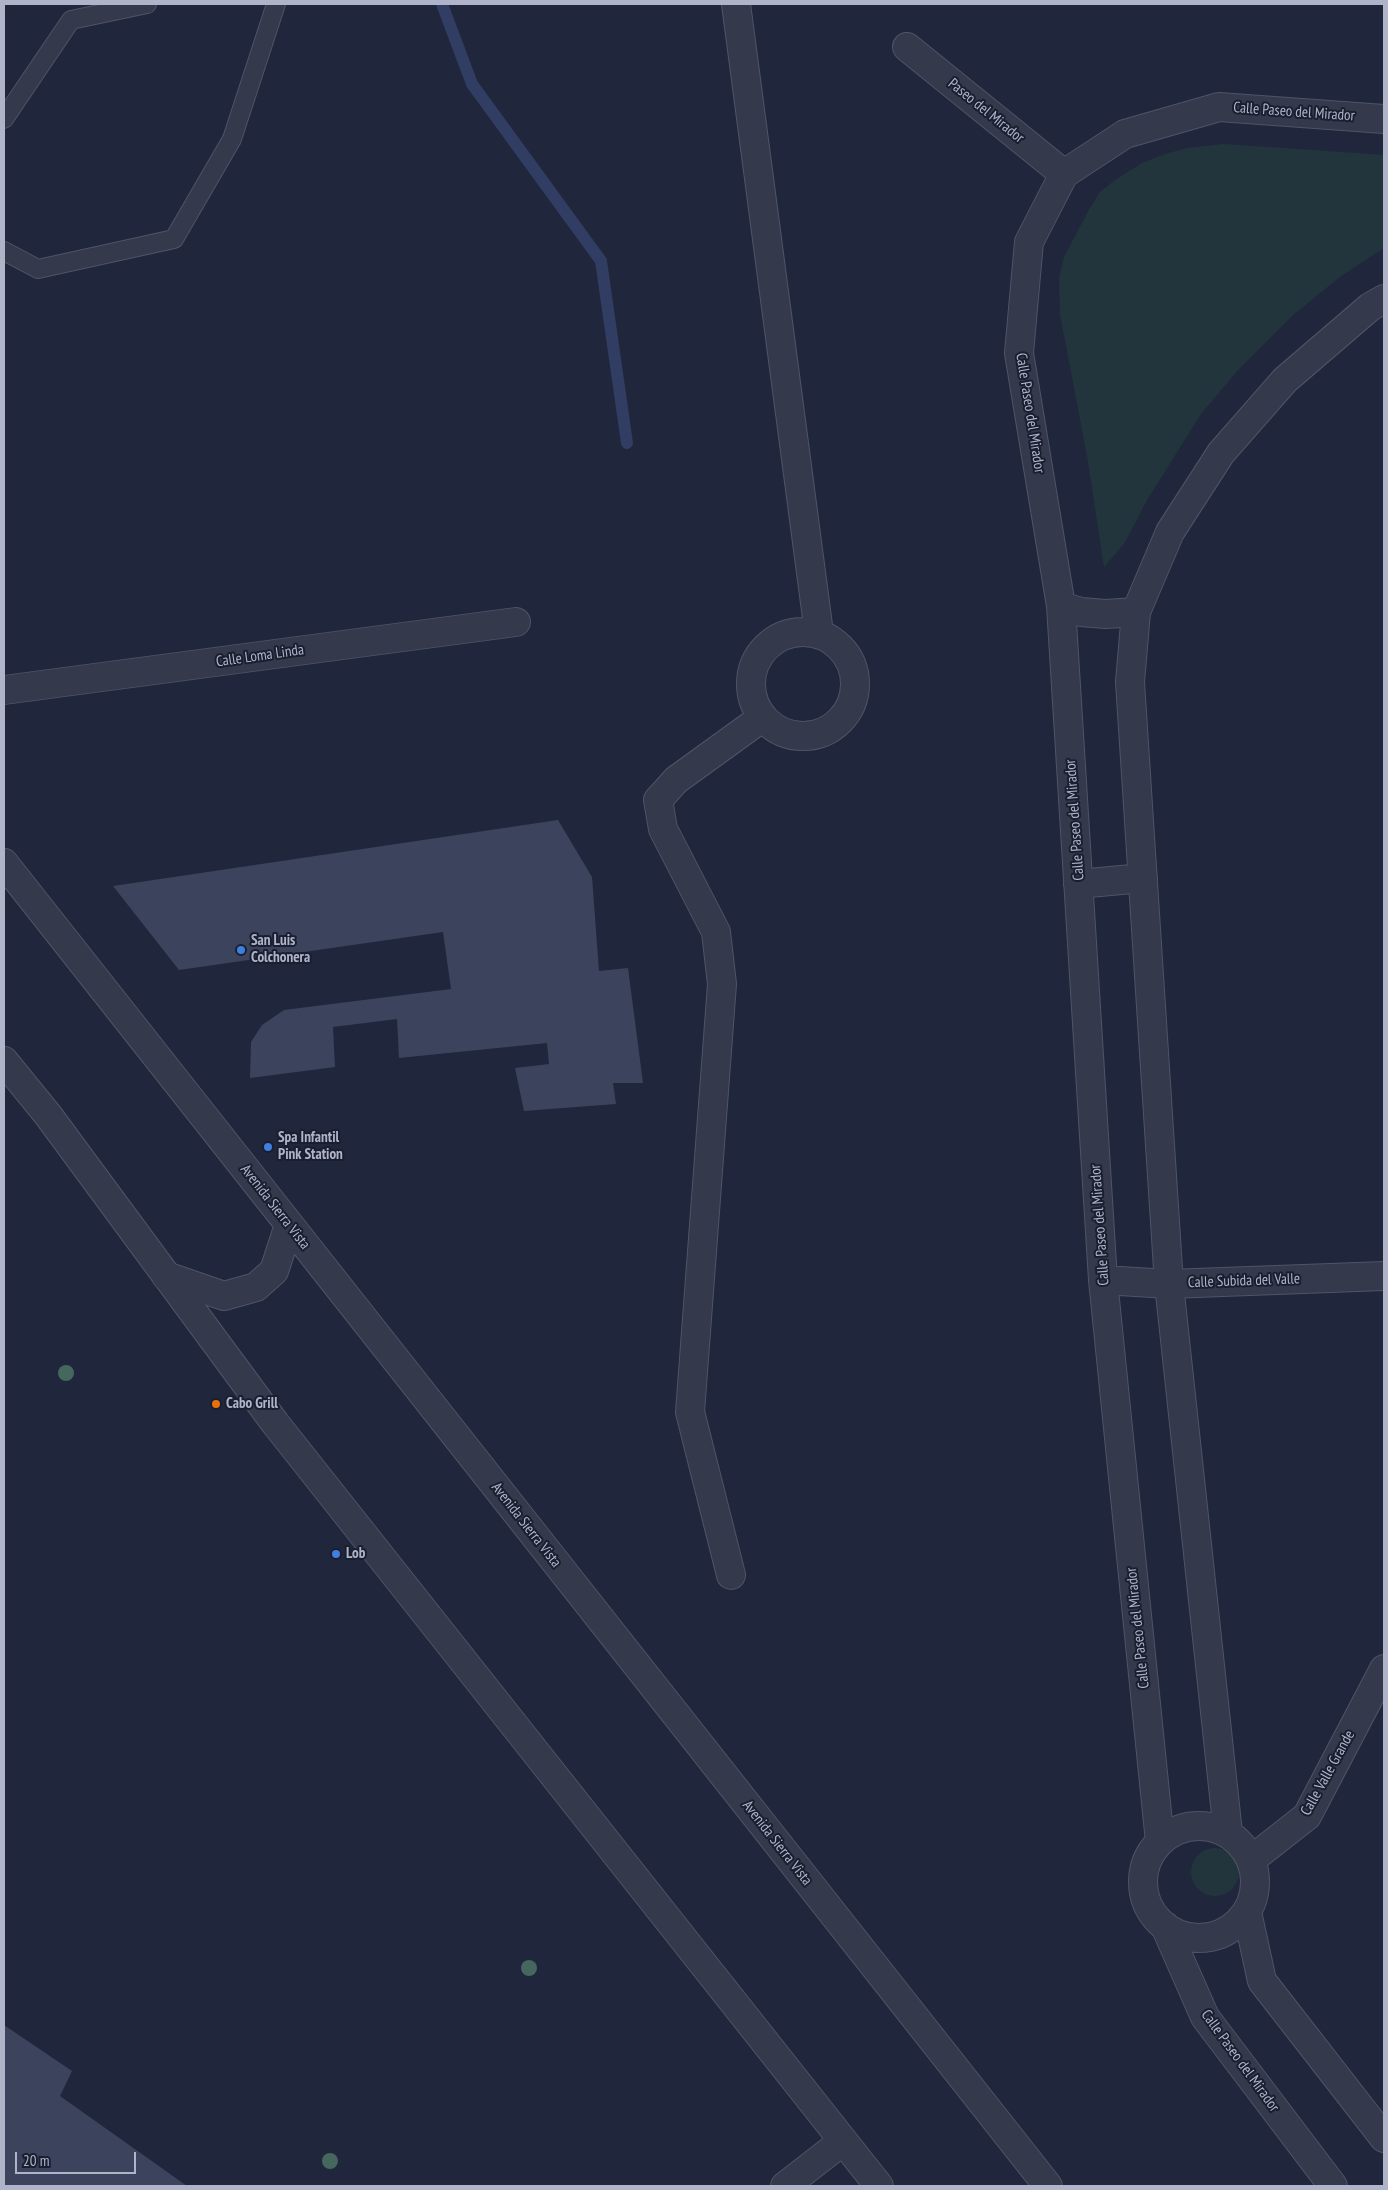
<!DOCTYPE html>
<html>
<head>
<meta charset="utf-8">
<style>
	body { margin:0 }
	#map { position:relative; width:1388px; height:2190px; overflow:hidden; background:#20273c; font-family:"PT Sans Narrow",sans-serif }
	canvas { display:block }
	.frame { position:absolute; inset:0; border:5px solid #afb4c8; pointer-events:none }
	.scale { position:absolute; left:15px; top:2152px; width:121px; height:22px; box-sizing:border-box; border:2px solid #afb4c8; border-top:0; padding-left:6px; font-size:15px; line-height:18px; white-space:nowrap; color:#afb4c8; -webkit-text-stroke:4px #191f30; paint-order:stroke }
</style>
</head>
<body>
<div id="map">
<canvas width="1388" height="2190"></canvas>
<div class="frame"></div>
<div class="scale">20 m</div>
</div>
<script>
const ctx = document.querySelector('canvas').getContext('2d');
ctx.lineJoin = 'round';
function fillPath(path, color) { ctx.fillStyle = color; ctx.fill(path, 'evenodd'); }
const shape = rows => new Path2D(rows.map(r => 'M' + r).join(''));
function strokePath(path, color, width, dash) { ctx.strokeStyle = color; ctx.lineWidth = width; ctx.lineCap = dash ? 'butt' : 'round'; ctx.setLineDash(dash || []); ctx.stroke(path); }
function write(font, color, halo, rows, align = 'center') {
  ctx.font = font + ' "PT Sans Narrow",sans-serif'; ctx.lineWidth = 4; ctx.setLineDash([]); ctx.textBaseline = 'middle'; ctx.strokeStyle = halo; ctx.fillStyle = color; for (const [text, x, y, turn = 0] of rows) {
    ctx.save(); ctx.translate(x, y); ctx.rotate((+turn || 0) * Math.PI / 180); ctx.textAlign = isNaN(turn) ? turn : align; if (halo) ctx.strokeText(text, 0, 0); ctx.fillText(text, 0, 0); ctx.restore();
  }
}
fillPath(shape([
	[1224,144,1384,155,1384,248,1341,276,1292,316,1238,370,1201,414,1147,500,1124,544,1104,567,1088,461,1060,314,1059,279,1064,257,1090,208,1100,192,1115,180,1142,163,1165,154,1187,148],
	'1191 1872a24 24 0 1 1 48 0a24 24 0 1 1-48 0Z'
]), '#22353d');
strokePath(shape([
	[442,4,472,84,601,261,627,443]
]), '#313d62', 12);
fillPath(shape([
	[558,820,592,877,599,971,628,968,643,1083,613,1083,616,1104,524,1111,515,1068,549,1064,547,1043,399,1058,397,1019,333,1027,335,1067,250,1078,251,1042,262,1025,284,1010,451,989,443,932,179,970,113,886],
	[4,2025,72,2071,60,2096,187,2186,4,2186]
]), '#3c435c');
const service = shape([
	[4,119,71,20,147,4],
	[4,251,38,269,174,239,232,139,276,4]
]);
const minor = shape([
	[736,4,819,633],
	[907,47,1064,174],
	[1061,606,1081,612,1106,614,1136,612],
	'751 684a52 52 0 1 1 104 0a52 52 0 1 1-104 0Z',
	[4,690,516,622],
	[1078,884,1143,878],
	[1103,1280,1169,1284,1384,1276],
	[731,1575,690,1412,722,984,716,932,663,829,658,800,676,780,763,717],
	'1143 1882a56 56 0 1 1 112 0a56 56 0 1 1-112 0Z',
	[1228,1833,1169,1284,1130,682,1136,612,1170,532,1221,453,1285,380,1370,307,1384,299],
	[1160,1842,1103,1280,1061,606,1019,353,1029,242,1064,174,1125,134,1219,107,1384,119],
	[1251,1860,1307,1816,1384,1669],
	[1247,1912,1262,1981,1384,2138],
	[1165,1926,1205,2017,1333,2186],
	[785,2186,843,2141]
]);
const tertiary = shape([
	[4,863,1048,2186],
	[4,1061,48,1115,275,1423,879,2186],
	[166,1276,224,1296,256,1287,274,1271,289,1225]
]);
strokePath(service, '#4f5466', 20);
strokePath(minor, '#4f5466', 30);
strokePath(tertiary, '#4f5466', 30);
strokePath(service, '#343a4c', 18);
strokePath(minor, '#343a4c', 28);
strokePath(tertiary, '#343a4c', 28);
ctx.fillStyle = '#45675e';
for (const [x, y] of [
	[66,1373],
	[529,1968],
	[330,2161]
]) { ctx.beginPath(); ctx.arc(x, y, 8, 0, 2 * Math.PI); ctx.fill(); }
for (const [x, y, r, color] of [
	[241,950,5,"#3f7fe0"],
	[268,1147,5,"#3f7fe0"],
	[216,1404,5,"#e8710a"],
	[336,1554,5,"#3f7fe0"]
]) { const dot = new Path2D(); dot.arc(x, y, r, 0, 2 * Math.PI); ctx.fillStyle = color; ctx.fill(dot); strokePath(dot, '#191f30', 2); }
write('15px', '#afb4c8', '#191f30', [
	["Paseo del Mirador",986,111,39],
	["Calle Paseo del Mirador",1294,112,4],
	["Calle Paseo del Mirador",1030,413,81],
	["Calle Loma Linda",260,656,-8],
	["Calle Paseo del Mirador",1075,820,-94],
	["Avenida Sierra Vista",275,1207,52],
	["Calle Paseo del Mirador",1100,1225,-94],
	["Calle Subida del Valle",1244,1281,-2],
	["Avenida Sierra Vista",526,1525,52],
	["Calle Paseo del Mirador",1138,1628,-96],
	["Calle Valle Grande",1328,1773,-61],
	["Avenida Sierra Vista",777,1843,52],
	["Calle Paseo del Mirador",1240,2061,54]
]);
write('bold 15px', '#afb4c8', '#191f30', [
	["San Luis",251,941],
	["Colchonera",251,958],
	["Spa Infantil",278,1138],
	["Pink Station",278,1155],
	["Cabo Grill",226,1404],
	["Lob",346,1554]
], 'left');
</script>
</body>
</html>
